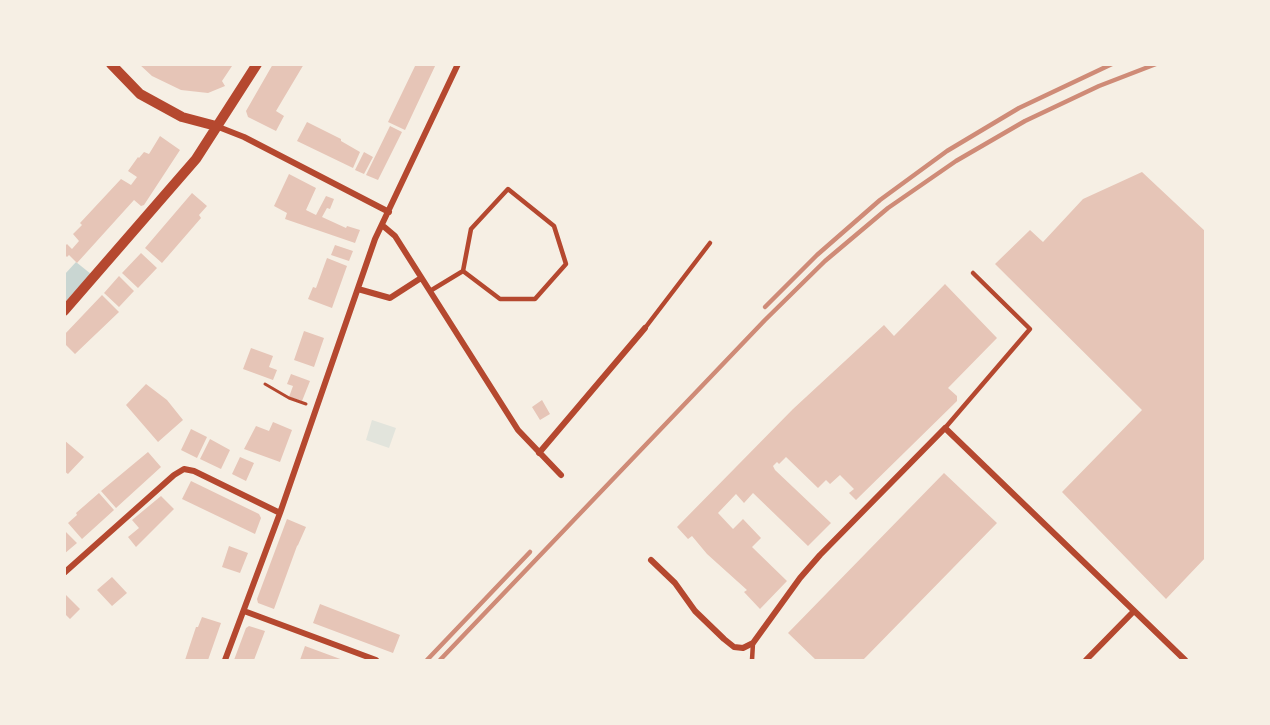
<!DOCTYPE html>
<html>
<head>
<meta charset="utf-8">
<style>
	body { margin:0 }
	#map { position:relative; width:1270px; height:725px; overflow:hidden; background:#f6efe4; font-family:Rubik,sans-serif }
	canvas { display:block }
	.frame { position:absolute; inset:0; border:66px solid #f6efe4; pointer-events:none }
</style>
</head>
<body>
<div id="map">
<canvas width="1270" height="725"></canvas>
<div class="frame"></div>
</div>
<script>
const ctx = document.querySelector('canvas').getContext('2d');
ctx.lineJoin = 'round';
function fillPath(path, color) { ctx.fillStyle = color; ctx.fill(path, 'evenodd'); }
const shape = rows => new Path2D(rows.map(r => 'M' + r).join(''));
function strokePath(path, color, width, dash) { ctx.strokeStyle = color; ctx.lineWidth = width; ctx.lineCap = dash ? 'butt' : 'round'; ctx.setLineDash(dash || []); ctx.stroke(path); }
fillPath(shape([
	[372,420,396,428,389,448,366,440]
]), '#e2e4dc');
fillPath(shape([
	[76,262,91,274,65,302,65,274]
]), '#c9d6d2');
fillPath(shape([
	[139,64,230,64,232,66,222,81,225,86,208,93,181,90,152,76],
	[273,64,304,64,276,111,284,116,276,131,248,117,246,111],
	[416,64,436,64,405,130,388,122],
	[307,122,341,139,341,141,360,152,353,168,297,141],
	[390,126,402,132,378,180,366,175],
	[160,136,180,150,144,205,141,206,134,200,77,263,69,255,67,257,64,254,64,247,67,244,72,249,79,241,73,234,82,225,80,223,121,179,131,185,137,177,128,171,138,157,139,158,144,152,149,154],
	[364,152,373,157,364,174,355,170],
	[1142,172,1206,232,1206,557,1166,599,1062,492,1142,410,995,264,1030,230,1043,242,1083,199],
	[289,174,316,188,306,210,316,215,326,196,334,199,330,209,327,208,322,217,346,228,347,226,360,230,355,243,285,219,287,213,274,206],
	[192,193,207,206,199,215,201,218,162,263,145,248],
	[335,245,353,251,349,261,331,255],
	[141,253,157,268,138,288,122,273],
	[327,258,347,266,332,308,308,299,313,287,316,288],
	[119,276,134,291,119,307,104,293],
	[945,284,997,338,948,388,957,396,957,401,856,500,849,493,854,489,840,475,830,484,826,480,818,488,786,457,779,464,777,462,773,466,775,470,831,523,808,546,753,493,744,503,736,494,718,513,733,529,743,519,761,538,752,547,787,581,760,609,744,592,747,590,707,554,692,536,688,539,677,527,793,409,884,325,894,336],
	[102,295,119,312,75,354,64,343,64,335],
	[304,331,324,338,314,367,294,360],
	[251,348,273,356,269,367,277,370,273,380,243,369],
	[291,374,310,381,302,401,289,397,293,386,287,384],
	[146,384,167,400,183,420,158,442,126,405],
	[542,400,550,414,540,420,532,407],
	[273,422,292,430,280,462,244,449,256,426,269,431],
	[191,429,207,437,197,458,181,450],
	[210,439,230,450,221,469,200,459],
	[64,440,84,457,68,474,64,471],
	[148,452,161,467,116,508,101,491],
	[240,457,254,463,246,481,232,474],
	[944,473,997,523,863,660,816,660,788,633],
	[191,481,259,514,261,518,255,534,182,499],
	[99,493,114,510,82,539,68,523,77,515,76,513],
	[161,496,174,509,136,547,128,537,139,528,132,520],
	[287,519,306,527,298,545,297,546,274,609,258,603,257,599],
	[64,530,77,543,64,554],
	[229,546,248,553,240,573,222,567],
	[112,577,127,593,112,606,97,590],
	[64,593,80,609,70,619,64,613],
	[320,604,400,635,393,653,313,623],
	[202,617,221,623,208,660,185,660,196,627,198,627],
	[249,626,265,631,254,660,234,660,246,628],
	[305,646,343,660,300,660]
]), '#e6c5b7');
strokePath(shape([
	[265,384,289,398,306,404]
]), '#b5482f', 3);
strokePath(shape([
	[430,291,463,271,471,229,508,189,554,226,566,264,535,299,500,299,463,271],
	[645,328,710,243],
	[945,428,1030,329,973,273],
	[752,660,753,643]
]), '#b5482f', 4.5);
strokePath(shape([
	[216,126,244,137,389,212],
	[382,225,395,236,518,430,561,475],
	[358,289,390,298,421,278],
	[539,453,645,328],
	[651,560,675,583,695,611,724,639,734,647,743,648,753,643,800,578,820,555,945,428,1185,660],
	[64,573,174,475,184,469,194,471,280,513],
	[244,611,376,660],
	[225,660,280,513,375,239,458,64],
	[1086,660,1134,611]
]), '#b5482f', 6);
strokePath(shape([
	[111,64,140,94,182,117,216,126],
	[64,311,196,159,257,64]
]), '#b5482f', 10);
strokePath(shape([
	[765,307,817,255,880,200,947,151,1019,108,1112,64],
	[427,660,530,552],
	[440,660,765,320,825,261,888,208,956,161,1025,121,1099,86,1156,64]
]), '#cf8b77', 4.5);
</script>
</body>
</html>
